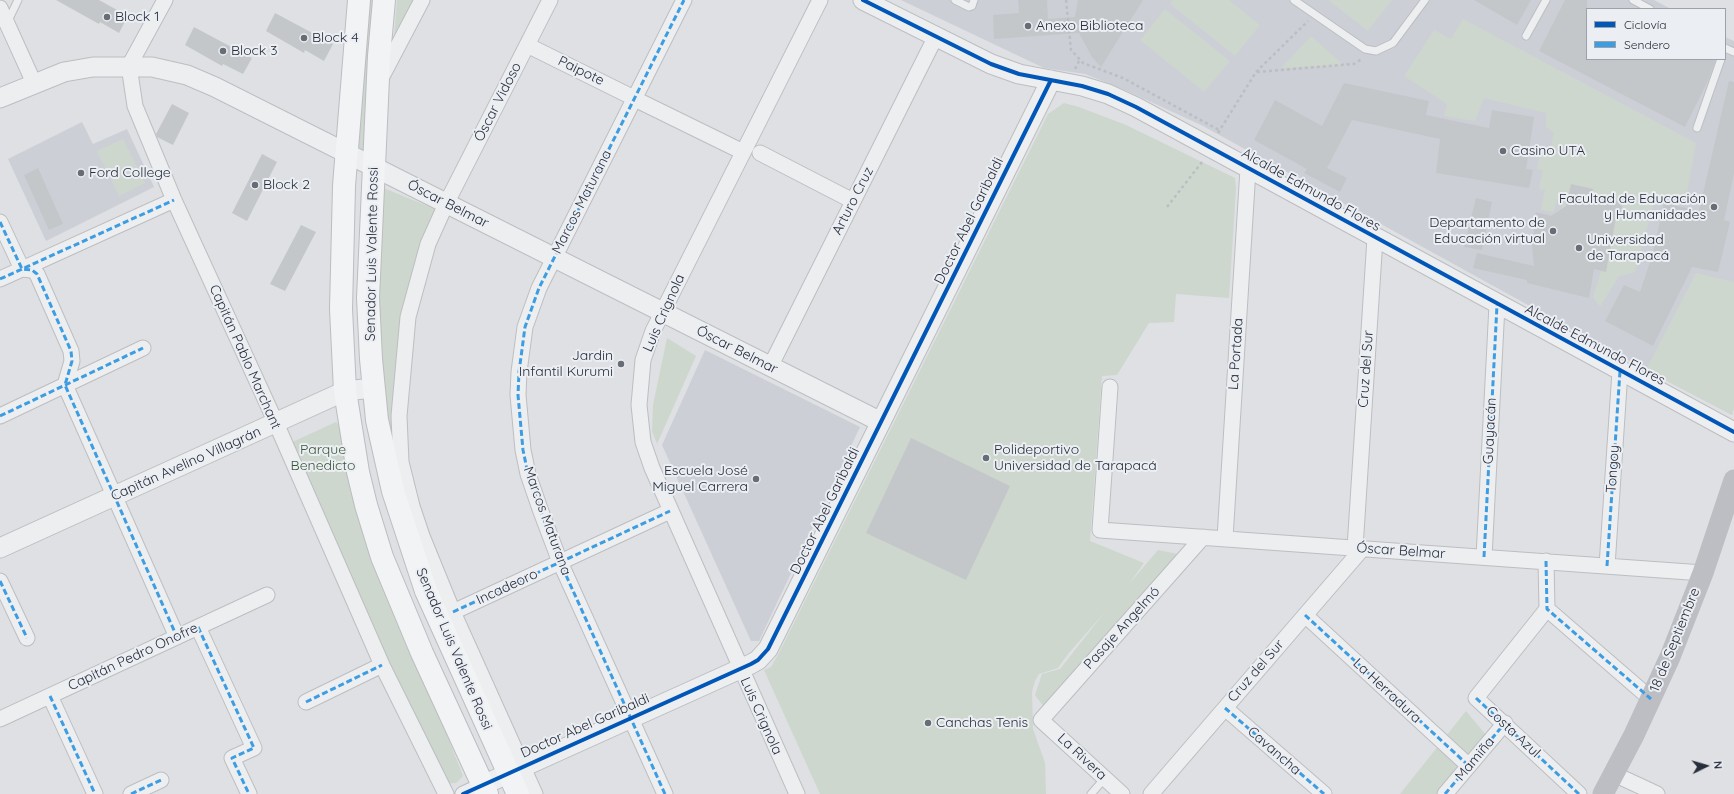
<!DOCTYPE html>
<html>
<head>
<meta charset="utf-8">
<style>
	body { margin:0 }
	#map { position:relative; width:1734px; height:794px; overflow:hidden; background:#dee0e3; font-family:Quicksand,sans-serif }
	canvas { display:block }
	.legend { position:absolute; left:1586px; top:8px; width:140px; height:52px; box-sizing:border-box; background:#ebeef3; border:1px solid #9da1a9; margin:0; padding:5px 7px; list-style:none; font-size:12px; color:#272d3a }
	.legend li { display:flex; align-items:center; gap:8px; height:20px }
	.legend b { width:20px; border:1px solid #9da1a9 }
	.north { position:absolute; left:1686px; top:746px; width:40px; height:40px; -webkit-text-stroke:3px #ebeef3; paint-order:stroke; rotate:85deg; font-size:11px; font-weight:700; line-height:16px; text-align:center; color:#272d3a }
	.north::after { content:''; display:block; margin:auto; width:14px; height:18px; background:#272d3a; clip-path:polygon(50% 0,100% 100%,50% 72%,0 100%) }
</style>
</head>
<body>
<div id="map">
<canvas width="1734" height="794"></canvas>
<ul class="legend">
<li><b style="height:5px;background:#0057b8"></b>Ciclovía</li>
<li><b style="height:5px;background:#3d9de2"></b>Sendero</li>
</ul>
<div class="north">N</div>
</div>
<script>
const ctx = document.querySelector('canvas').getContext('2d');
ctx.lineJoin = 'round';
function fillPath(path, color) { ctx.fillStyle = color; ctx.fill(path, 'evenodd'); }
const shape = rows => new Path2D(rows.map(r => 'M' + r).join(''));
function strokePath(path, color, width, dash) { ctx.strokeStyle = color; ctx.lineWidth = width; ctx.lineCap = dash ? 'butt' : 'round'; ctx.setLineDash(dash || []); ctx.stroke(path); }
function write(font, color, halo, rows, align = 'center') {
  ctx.font = font + ' Quicksand,sans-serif'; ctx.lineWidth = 4; ctx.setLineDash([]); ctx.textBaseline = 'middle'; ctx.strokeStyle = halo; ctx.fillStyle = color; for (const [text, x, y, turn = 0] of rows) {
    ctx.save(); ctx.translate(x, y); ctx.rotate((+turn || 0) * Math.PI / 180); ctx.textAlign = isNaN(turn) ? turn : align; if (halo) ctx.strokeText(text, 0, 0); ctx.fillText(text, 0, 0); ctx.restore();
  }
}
fillPath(shape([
	[901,0,1654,0,1671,9,1587,9,1587,59,1725,59,1725,37,1734,41,1734,407,1732,415,1646,370,1203,126,1125,90,1085,74,1044,68],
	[82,122,93,144,127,129,154,187,46,241,8,159],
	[705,350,860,427,759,641,751,641,662,445]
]), '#cccfd6');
fillPath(shape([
	[366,0,378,0,367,155,355,152],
	[397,0,418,0,393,49],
	[1173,0,1229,0,1260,25,1235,56,1170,4],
	[1328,0,1392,0,1368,31],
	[1165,9,1230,61,1204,92,1140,40],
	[1463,19,1696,143,1686,199,1656,195,1635,272,1619,276,1600,307,1593,297,1601,271,1582,266,1559,218,1565,194,1560,192,1553,212,1541,210,1545,190,1539,189,1543,170,1537,169,1540,155,1548,156,1554,133,1546,127,1546,113,1484,98,1475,121,1444,116,1447,104,1404,76,1434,30,1451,39],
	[1311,36,1344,65,1281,68],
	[1064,103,1079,107,1126,125,1235,178,1236,188,1229,298,1176,294,1174,322,1149,323,1117,375,1102,376,1090,541,1144,563,1129,584,1158,550,1183,555,1044,707,1035,695,1042,674,1060,669,1104,613,1068,654,1058,668,1039,674,1035,681,1032,692,1033,729,1045,763,1046,794,820,794,764,670,771,667,779,653,1048,114],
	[123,139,145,183,119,196,97,151],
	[381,187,435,209,403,319,394,445,387,437,375,322],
	[1696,273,1734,282,1734,407,1732,415,1646,370],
	[667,338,696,356,657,444,652,431,653,405],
	[336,422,340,426,384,574,463,776,456,783,444,784,288,444],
	[1466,711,1486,735,1437,794,1400,794]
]), '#ced7ce');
fillPath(shape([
	[56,0,99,0,128,16,119,33,100,22,99,24],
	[1018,0,1047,0,1048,19,1075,17,1078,0,1143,0,1101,67,1092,57,1079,33,994,39,993,15,1019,13],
	[1474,0,1531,0,1517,25],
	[1565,0,1587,0,1587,59,1716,59,1707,83,1685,127,1539,51],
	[275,13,333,44,324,61,305,50,304,53,266,31],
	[194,27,252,58,243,74,223,64,222,66,185,45],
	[1729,81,1734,82,1734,173,1724,220,1730,222,1718,272,1692,267,1653,346,1605,321,1624,285,1640,292,1652,256,1664,203,1699,211],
	[1344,83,1429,101,1426,115,1489,128,1492,110,1534,117,1526,169,1533,170,1529,188,1436,173,1440,139,1352,120,1327,168,1347,178,1340,192,1304,173,1307,169,1254,140,1275,100,1322,126],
	[172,104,189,113,173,145,157,137,156,134],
	[262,154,277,162,247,221,232,213],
	[38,168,63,224,49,230,24,175],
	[1571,184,1593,189,1592,196,1623,202,1621,213,1617,212,1606,272,1594,269,1589,298,1527,283,1527,280,1473,268,1477,253,1534,266,1532,246,1536,212,1551,216,1566,206],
	[1476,198,1492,202,1482,250,1464,247],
	[301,225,316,232,285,291,270,284],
	[911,438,1010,486,966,580,866,533]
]), '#c4c7ca');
const service = shape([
	[955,0,969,7,972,6,974,0],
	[1294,0,1365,49,1376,51,1393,43,1425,0],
	[1633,0,1650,9],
	[7,23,18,0],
	[1526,36,1546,0],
	[1725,48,1734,52],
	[1697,128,1721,59],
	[1091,794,1105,778]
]);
const minor = shape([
	[165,0,129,66,135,106,174,200,276,423,382,665,446,794],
	[0,8,34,83],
	[527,45,634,98],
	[379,82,422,0],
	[641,102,743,152],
	[760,153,853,201],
	[0,222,22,269,32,270,37,274,71,351,72,361,65,385,177,637],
	[0,279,174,200],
	[770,367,936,36],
	[1110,387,1100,530,1703,573],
	[0,416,143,348],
	[1225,538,1248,169],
	[1355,548,1375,238],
	[1484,557,1497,305],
	[1546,561,1547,609,1651,699],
	[1607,566,1620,371],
	[0,581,27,638],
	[1547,609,1476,698,1579,794],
	[453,612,670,511],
	[1305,615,1469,766],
	[198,627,254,748,232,758,249,794],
	[50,696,95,794],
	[306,702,382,665],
	[1225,708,1324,794],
	[0,719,267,595],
	[1614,774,1657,794],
	[131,794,161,780],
	[463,794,483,785],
	[535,794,453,612,422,536,412,506,401,462,399,416,408,317,428,244,446,204,550,0],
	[665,794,560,562,540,509,528,474,523,450,518,395,519,372,525,327,539,288,684,0],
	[797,794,652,468,643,442,639,405,643,360,653,331,820,0],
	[1122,794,1041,720,1203,537],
	[1151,794,1363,548],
	[1445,794,1505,723]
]);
const tertiary = shape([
	[863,0,991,64,1019,74,1082,86,1108,94,1136,107,1734,432],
	[0,98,64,72,93,67,152,67,187,75,215,87,881,422],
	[0,548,345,391,373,388],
	[483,785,751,664,758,660,768,649,1051,80]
]);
const primary = shape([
	[359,0,344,186,341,309,345,391,358,472,366,505,382,557,422,653,487,794],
	[384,0,379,56,368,298,371,359,377,420,393,491,426,591,518,794]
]);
strokePath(service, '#bcbec1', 9);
strokePath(minor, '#bcbec1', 17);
strokePath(tertiary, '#bcbec1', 21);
strokePath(primary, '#bbbdc1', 24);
strokePath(shape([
	[1066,0,1071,50,1083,63,1123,78,1219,130],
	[1075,69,1080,59],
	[1257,72,1354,64,1362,59],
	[1218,133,1256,72,1308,21],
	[1167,207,1202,162]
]), '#bdbec2', 2.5, [3, 3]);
strokePath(service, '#edeef0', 7);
strokePath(minor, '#edeef0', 15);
strokePath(tertiary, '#edeef0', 19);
strokePath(shape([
	[1603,794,1634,735,1670,657,1703,573,1734,480]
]), '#bcbec3', 21);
strokePath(primary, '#f2f3f4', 22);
strokePath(shape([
	[0,222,22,269,32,270,37,274,71,351,72,361,65,385,177,637],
	[0,279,174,200],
	[0,416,143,348],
	[1484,557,1497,305],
	[1546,561,1547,609,1651,699],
	[1607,566,1620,371],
	[0,581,27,638],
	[453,612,670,511],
	[1305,615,1469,766],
	[198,627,254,748,232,758,249,794],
	[50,696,95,794],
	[1476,698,1579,794],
	[306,702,382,665],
	[1225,708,1324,794],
	[131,794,161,780],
	[665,794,560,562,540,509,528,474,523,450,518,395,519,372,525,327,539,288,684,0],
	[1445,794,1505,723]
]), '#3d9de2', 3, [6, 3]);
strokePath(shape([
	[863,0,991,64,1019,74,1082,86,1108,94,1136,107,1734,432],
	[463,794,751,664,758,660,768,649,1051,80]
]), '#0057b8', 4);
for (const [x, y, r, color] of [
	[107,17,4,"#676c75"],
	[1028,26,4,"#676c75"],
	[304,38,4,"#676c75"],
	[223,51,4,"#676c75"],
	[1503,151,4,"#676c75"],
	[81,173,4,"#676c75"],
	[255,185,4,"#676c75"],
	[1714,207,4,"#676c75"],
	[1553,231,4,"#676c75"],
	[1579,248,4,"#676c75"],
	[621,364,4,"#676c75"],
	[986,458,4,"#676c75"],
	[756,479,4,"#676c75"],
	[928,723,4,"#676c75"]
]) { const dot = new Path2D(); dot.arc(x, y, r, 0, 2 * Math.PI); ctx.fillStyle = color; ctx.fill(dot); strokePath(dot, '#ebeef3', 1.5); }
write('14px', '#272d3a', '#ebeef3', [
	["Block 1",115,17],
	["Anexo Biblioteca",1036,26],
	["Block 4",312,38],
	["Block 3",231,51],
	["Casino UTA",1511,151],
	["Ford College",89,173],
	["Block 2",263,185],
	["Facultad de Educación",1706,199,"right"],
	["y Humanidades",1706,215,"right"],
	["Departamento de",1545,223,"right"],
	["Educación virtual",1545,239,"right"],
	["Universidad",1587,240],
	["de Tarapacá",1587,256],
	["Jardin",613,356,"right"],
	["Infantil Kurumi",613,372,"right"],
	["Polideportivo",994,450],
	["Universidad de Tarapacá",994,466],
	["Escuela José",748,471,"right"],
	["Miguel Carrera",748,487,"right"],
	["Canchas Tenis",936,723]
], 'left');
write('14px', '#272d3a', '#ebeef3', [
	["Paipote",581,71,26],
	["Óscar Vidoso",498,102,-63],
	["Alcalde Edmundo Flores",1311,190,29],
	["Arturo Cruz",853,201,-63],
	["Marcos Maturana",582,202,-63],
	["Óscar Belmar",448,204,27],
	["Doctor Abel Garibaldi",969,221,-64],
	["Senador Luis Valente Rossi",372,254,-89],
	["Luis Crignola",664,313,-66],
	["Alcalde Edmundo Flores",1595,345,28],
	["Óscar Belmar",737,350,27],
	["La Portada",1236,354,-86],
	["Capitán Pablo Marchant",245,357,66],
	["Cruz del Sur",1366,369,-86],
	["Guayacán",1490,431,-87],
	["Capitán Avelino Villagrán",186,464,-24],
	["Tongoy",1613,469,-86],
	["Doctor Abel Garibaldi",825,511,-64],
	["Marcos Maturana",547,521,70],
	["Óscar Belmar",1401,551,4],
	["Incadeoro",507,587,-25],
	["Pasaje Angelmó",1122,628,-48],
	["18 de Septiembre",1675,640,-68],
	["Senador Luis Valente Rossi",454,649,67],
	["Capitán Pedro Onofre",133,657,-25],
	["Cruz del Sur",1256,671,-49],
	["La Herradura",1387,691,43],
	["Luis Crignola",761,716,66],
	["Doctor Abel Garibaldi",585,726,-24],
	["Costa Azul",1513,732,43],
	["Cavancha",1274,751,41],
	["La Rivera",1082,757,43],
	["Mamiña",1475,759,-50]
]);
write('14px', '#3a5535', '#ebeef3', [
	["Parque",323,450],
	["Benedicto",323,466]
]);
</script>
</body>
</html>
